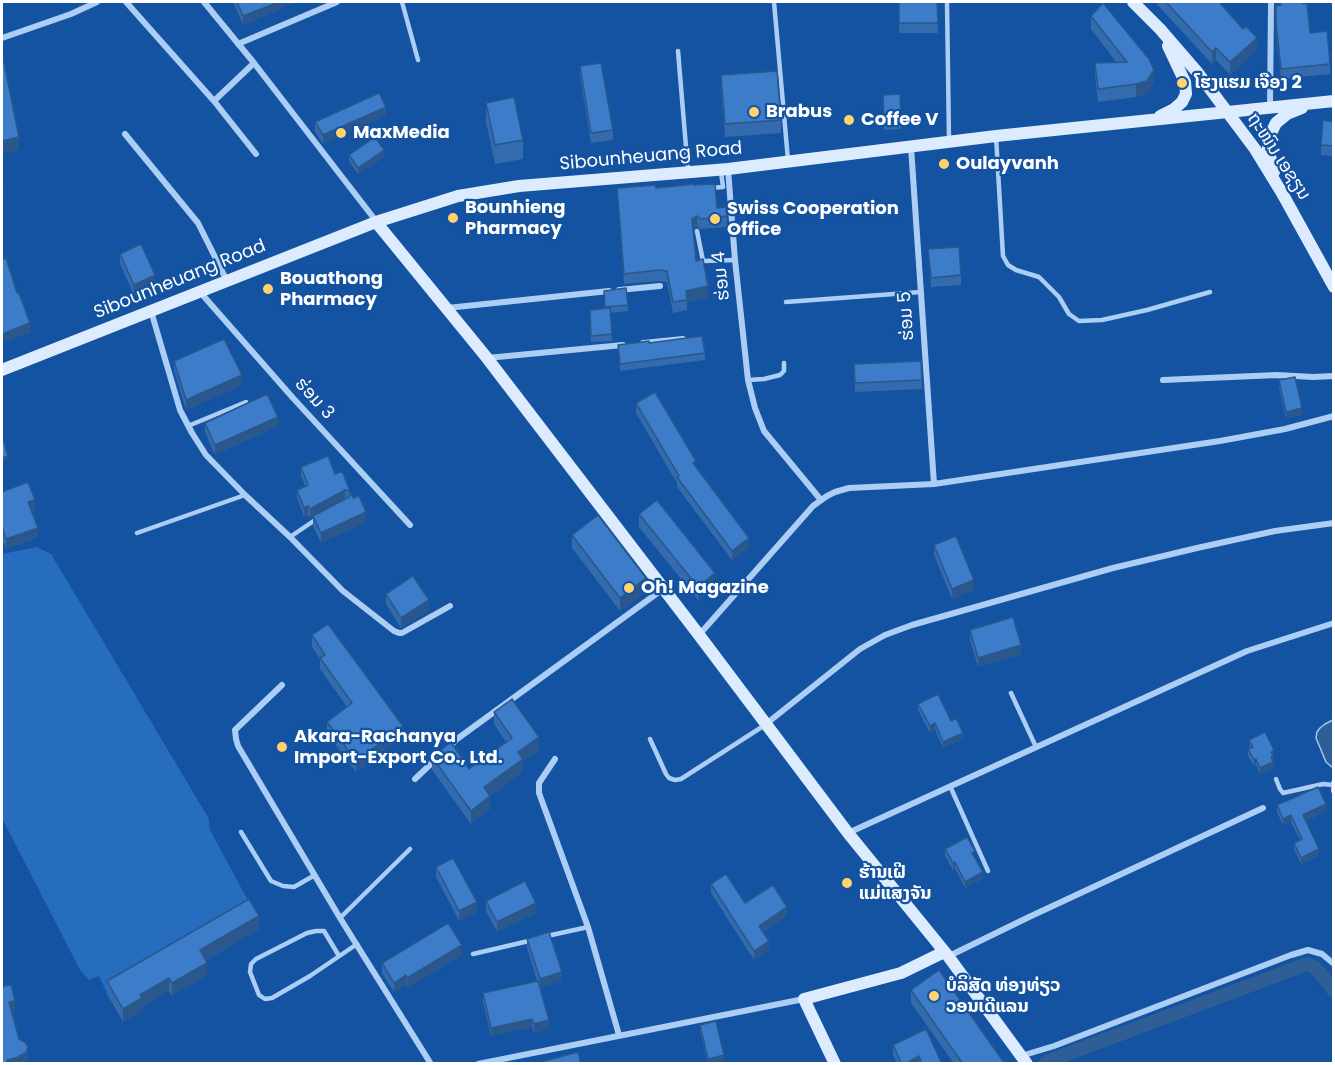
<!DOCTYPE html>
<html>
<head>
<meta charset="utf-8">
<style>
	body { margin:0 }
	#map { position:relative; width:1335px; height:1065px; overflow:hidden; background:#1353a1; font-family:Poppins,sans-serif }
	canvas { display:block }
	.frame { position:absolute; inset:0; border:3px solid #fff; pointer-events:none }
</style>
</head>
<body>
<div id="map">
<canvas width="1335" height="1065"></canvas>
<div class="frame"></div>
</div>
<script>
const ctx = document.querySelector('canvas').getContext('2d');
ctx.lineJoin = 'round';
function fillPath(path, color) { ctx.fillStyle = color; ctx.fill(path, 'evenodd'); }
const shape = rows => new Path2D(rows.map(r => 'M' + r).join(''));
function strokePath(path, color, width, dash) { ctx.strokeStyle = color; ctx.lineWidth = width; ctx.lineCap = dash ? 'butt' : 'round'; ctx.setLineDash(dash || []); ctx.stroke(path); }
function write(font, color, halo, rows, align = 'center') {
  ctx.font = font + ' Poppins,"Noto Sans Lao",sans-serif'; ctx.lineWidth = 4.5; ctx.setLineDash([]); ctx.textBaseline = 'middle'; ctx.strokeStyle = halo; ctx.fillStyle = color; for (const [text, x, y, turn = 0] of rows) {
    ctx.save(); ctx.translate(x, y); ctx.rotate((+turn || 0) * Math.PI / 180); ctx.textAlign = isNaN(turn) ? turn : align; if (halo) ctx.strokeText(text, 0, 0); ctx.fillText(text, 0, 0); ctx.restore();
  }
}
fillPath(shape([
	[37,547,51,554,209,819,209,828,251,906,107,993,99,976,89,980,80,970,2,818,2,554]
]), '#266dbf');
const water = shape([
	[1333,720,1333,768,1326,762,1316,738,1317,732,1320,728,1325,724,1333,720]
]);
fillPath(water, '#2f5d96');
strokePath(water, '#9ec9f7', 1.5);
strokePath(shape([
	[1046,1062,1307,964,1314,967,1321,974,1334,991]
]), '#2f5d96', 14);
strokePath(shape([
	[402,2,418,60],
	[774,2,788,160],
	[947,2,949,140],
	[678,51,688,171],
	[996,136,1003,256,1008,265,1016,270,1039,277,1059,297,1069,314,1079,321,1102,320,1147,310,1210,292],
	[710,188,723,187,721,172],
	[697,231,703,261,735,260],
	[786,302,921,292],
	[748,380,764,379,780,375,784,371,784,363],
	[188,426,246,402],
	[137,533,245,495],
	[290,537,318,518],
	[1011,693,1036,747],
	[650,739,666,774,669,778,675,780,681,779,765,725],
	[1276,779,1280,789,1283,793,1323,784,1333,785],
	[950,786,988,871],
	[241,832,271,881,283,886,294,887,315,875],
	[340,918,410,849],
	[547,936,588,927],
	[473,954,533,940],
	[339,956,324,931,316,931,307,933,256,959,251,964,250,972,259,995,265,999,272,998,310,976,357,944]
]), '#accef5', 4.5);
strokePath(shape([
	[126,2,214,101,256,154],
	[204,2,254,63,376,221],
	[2,38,71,14,97,2],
	[238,44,337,2],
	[214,101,254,63],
	[1270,107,1271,2],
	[125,134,198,223,227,281],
	[911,147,934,484],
	[728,169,735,260,748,380,755,408,764,431,821,500],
	[619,290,660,286],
	[200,292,293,398,410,525],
	[447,308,609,291],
	[151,311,180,410,192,433,206,455,245,495,290,537,343,591,394,631,399,633,402,633,450,606],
	[643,343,683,339],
	[487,358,623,345],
	[1163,380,1277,375,1313,377,1334,376],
	[699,635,813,506,827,496,835,492,849,488,934,484,1220,441,1285,429,1334,416],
	[282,685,235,730,236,739,238,746,340,918,431,1064],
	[766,724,860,649,885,635,912,625,1113,568,1197,548,1275,531,1334,523],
	[446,750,457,739,663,589],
	[555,759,539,783,539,793,588,927,619,1035],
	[415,779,436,759],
	[1334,783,1334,791],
	[848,833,1247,651,1334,623],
	[949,956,1029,917,1263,808],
	[1021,1056,1054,1046,1291,955,1308,950,1322,954,1334,964],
	[478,1064,804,999]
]), '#accef5', 6);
strokePath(shape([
	[1133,2,1160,29,1198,73,1255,149,1282,193,1334,287],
	[1160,116,1174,109,1182,102,1186,94,1185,82,1168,46],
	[1274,172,1268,148,1270,135,1276,123,1287,114,1302,108],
	[376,222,487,358,699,635,848,833,948,956,1027,1064],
	[2,370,376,222,458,196,519,186,728,169,996,136,1334,101],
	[835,1064,804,999,901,973,944,952]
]), '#dcebfd', 12);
fillPath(shape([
	[234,2,295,2,279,9,279,10,243,25,234,4],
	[899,2,937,2,938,33,899,33],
	[1155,2,1219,2,1257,50,1230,75,1216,60,1212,64],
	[1280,2,1310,33,1330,64,1330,74,1281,79,1276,32,1276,6,1280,6],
	[1091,16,1154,83,1147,94,1136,97,1098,102,1095,76,1095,63,1117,63,1091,29],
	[580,66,613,130,613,140,591,143,580,76],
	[721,75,781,120,781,133,725,137,721,88],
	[900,94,901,129,884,130,883,95],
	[486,103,523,140,523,159,495,164,486,122],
	[386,116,323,144,315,131,315,122],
	[1334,122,1334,156,1321,155,1321,145],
	[349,155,384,157,358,174,349,161],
	[694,185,727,216,727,227,701,229,697,227,693,229,696,261,708,297,687,302,687,310,673,313,667,282,659,281,624,284,617,188,656,188],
	[928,249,961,275,961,285,931,287],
	[120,254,155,285,134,295,120,264],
	[604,291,628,305,628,311,610,313,612,341,591,342,590,310,605,309],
	[649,343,705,353,705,360,620,371,618,345],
	[174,361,242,385,186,410,174,370],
	[854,364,922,380,922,389,855,392],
	[1279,380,1302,415,1286,418,1279,387],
	[636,403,749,548,732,560,677,487,677,483,636,413],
	[205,423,278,426,215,455,205,432],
	[301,467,335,474,350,491,350,496,366,522,321,543,313,526,313,516,345,499,310,518,308,515,304,517,297,498,297,490,305,486,301,476],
	[2,492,35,509,32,511,38,537,6,549,2,537],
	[639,514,715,586,698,600,639,527],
	[572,535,646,591,620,611,572,548],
	[934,545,974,590,952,599,934,555],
	[386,594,429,610,401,628,386,604],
	[970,630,1021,655,978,667,970,640],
	[312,635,403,738,356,772,327,733,327,722,347,707,320,669,320,659,312,647],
	[918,704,951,721,963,739,943,748,935,730,930,733,918,710],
	[494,712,539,750,523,761,523,772,490,796,490,809,471,824,432,770,432,757,469,769,506,742,494,724],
	[1249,740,1274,763,1273,768,1260,774,1256,765,1254,766,1248,756,1248,749,1250,748],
	[1277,805,1326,811,1306,821,1319,856,1301,864,1294,849,1294,843,1300,840,1291,822,1283,825,1277,812],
	[945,849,975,858,983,879,965,888,955,868,953,870,945,856],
	[436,867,477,912,459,921,436,877],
	[711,884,745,903,787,916,763,932,769,950,754,960,711,893],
	[486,901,536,913,497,932,486,911],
	[259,929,206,960,207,975,172,996,169,991,142,1007,142,1011,123,1022,107,994,107,981],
	[527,939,562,981,540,988,549,1028,534,1033,532,1027,491,1036,483,1002,483,993,537,981,527,948],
	[462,955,407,988,406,985,394,992,382,973,382,963],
	[911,990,1005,1064,954,1064,911,1003],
	[700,1025,724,1062,716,1064,708,1064,700,1031],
	[893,1045,942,1064,898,1064,893,1055]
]), '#346bac');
fillPath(shape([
	[279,2,295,2,279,9,279,10,243,25,243,16],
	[1257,38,1257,50,1230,75,1230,62],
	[1216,48,1216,60,1212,64,1212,52],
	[1154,70,1154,83,1147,94,1136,97,1136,84],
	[386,107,386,116,323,144,323,135],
	[19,137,19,150,2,154,2,141],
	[384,150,384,157,358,174,358,168],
	[4,187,4,199,2,200,2,188],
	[697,216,697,227,692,230,692,219],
	[155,275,155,285,134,295,134,285],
	[708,286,708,297,687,302,686,291],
	[30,323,30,333,2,343,2,334],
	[242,375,242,385,186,410,186,400],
	[1302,408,1302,415,1286,418,1286,412],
	[278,417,278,426,215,455,215,445],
	[8,456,8,459,2,462,2,458],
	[345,490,345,499,310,518,310,509],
	[35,500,35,509,28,512,28,502],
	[308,506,308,515,304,517,304,508],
	[366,512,366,522,321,543,321,533],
	[38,528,38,537,6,549,6,539],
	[749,538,749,548,732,560,732,551],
	[715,573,715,586,698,600,698,587],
	[646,578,646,591,620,611,620,598],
	[974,580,974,590,952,599,952,589],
	[429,600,429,610,401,628,401,618],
	[1021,645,1021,655,978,667,978,658],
	[935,723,935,730,930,733,930,726],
	[403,726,403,738,356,772,356,761],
	[963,733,963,739,943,748,943,742],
	[539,737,539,750,523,761,523,772,484,800,484,787,518,752],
	[1274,750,1273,768,1260,774,1260,768,1271,752],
	[1256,759,1256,765,1254,766,1254,760],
	[490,796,490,809,471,824,471,811],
	[1326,804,1326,811,1303,822,1303,815],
	[1291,815,1291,822,1283,825,1283,819],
	[1319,849,1319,856,1301,864,1301,858],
	[955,862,955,868,953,870,953,863],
	[983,872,983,879,965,888,965,882],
	[477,902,477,912,459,921,459,911],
	[536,903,536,913,497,932,497,922],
	[787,907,787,916,759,934,759,926],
	[259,916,259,929,200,963,200,950],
	[769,941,769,950,754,960,754,951],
	[462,945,462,955,407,988,407,978],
	[207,963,207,975,172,996,172,983],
	[562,972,562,981,540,988,540,979],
	[406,975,406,985,394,992,394,983],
	[169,978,169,991,142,1007,142,1011,123,1022,123,1009,140,995],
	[15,1001,15,1013,9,1015,9,1002],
	[532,1019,532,1027,491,1036,491,1028],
	[549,1020,549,1028,534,1033,534,1024],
	[28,1047,28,1060,27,1064,7,1064,7,1060,19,1056],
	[724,1055,724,1062,716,1064,708,1064,708,1059],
	[919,1056,919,1064,905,1064]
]), '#2a578c');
const building = shape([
	[237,2,279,2,243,16,237,2],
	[899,2,937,2,938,23,899,23,899,2],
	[1166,2,1219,2,1243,29,1246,26,1257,38,1230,62,1216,48,1212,52,1166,2],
	[1281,2,1303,2,1303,4,1307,3,1310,33,1327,31,1330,64,1281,69,1276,23,1276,6,1281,5,1281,2],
	[1103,3,1149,59,1154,70,1147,81,1136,84,1098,89,1095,63,1127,62,1091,16,1103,3],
	[2,53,19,137,2,141,2,53],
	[601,63,613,130,591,133,580,66,601,63],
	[777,71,781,120,725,124,721,75,777,71],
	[379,93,386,107,323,135,315,122,379,93],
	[900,94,901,123,884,123,883,95,900,94],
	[514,97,523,140,495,145,486,103,514,97],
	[1323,120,1334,122,1334,146,1321,145,1323,120],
	[375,137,384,150,358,168,349,155,375,137],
	[694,184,694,185,715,184,717,208,726,207,727,216,701,219,697,216,692,219,696,261,703,259,708,286,686,291,687,300,673,302,667,271,659,270,624,274,617,188,655,185,656,188,694,184],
	[141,244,155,275,134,285,120,254,141,244],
	[959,247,961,275,931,278,928,249,959,247],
	[6,258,17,293,19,293,30,323,2,334,2,260,6,258],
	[626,288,628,305,605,307,604,291,626,288],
	[610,308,612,334,591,336,590,310,610,308],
	[702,336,705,353,620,364,618,345,649,341,649,343,702,336],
	[224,339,242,375,186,400,174,361,224,339],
	[921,361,922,380,855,383,854,364,921,361],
	[1295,377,1302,408,1286,412,1279,380,1295,377],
	[655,392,696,461,693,463,749,538,732,551,677,477,679,476,636,403,655,392],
	[267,394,278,417,215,445,205,423,267,394],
	[2,439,3,439,8,456,2,458,2,439],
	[328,456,335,474,342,471,350,491,345,490,310,509,308,506,304,508,297,490,308,485,301,467,328,456],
	[28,482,35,500,28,502,38,528,6,539,2,527,2,492,28,482],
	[351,493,353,498,359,496,366,512,321,533,313,516,349,497,351,493],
	[657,500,715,573,698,587,639,514,657,500],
	[598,515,646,578,620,598,572,535,598,515],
	[956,536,974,580,952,589,934,545,956,536],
	[413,576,429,600,401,618,386,594,413,576],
	[1013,617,1021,645,978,658,970,630,1013,617],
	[328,624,403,726,356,761,327,722,352,703,320,658,325,655,312,635,328,624],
	[938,694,951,721,956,718,963,733,943,742,935,723,930,726,918,704,938,694],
	[512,699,539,737,518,752,523,759,484,787,490,796,471,811,432,757,451,742,469,769,512,738,494,712,512,699],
	[1265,732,1274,750,1271,752,1274,756,1271,757,1273,762,1260,768,1256,759,1254,760,1248,749,1253,747,1249,740,1265,732],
	[1318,787,1326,804,1303,815,1319,849,1301,858,1294,843,1302,839,1291,815,1283,819,1277,805,1318,787],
	[967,837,975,851,972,853,983,872,965,882,955,862,953,863,945,849,967,837],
	[453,858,477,902,459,911,436,867,453,858],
	[726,874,745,903,773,885,787,907,759,926,769,941,754,951,711,884,726,874],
	[525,881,536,903,497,922,486,901,525,881],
	[249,899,259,916,200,950,207,963,172,983,169,978,140,995,142,998,123,1009,107,981,249,899],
	[448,923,462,945,407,978,406,975,394,983,382,963,448,923],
	[549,932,562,972,540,979,527,939,549,932],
	[939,970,1005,1064,963,1064,911,990,939,970],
	[538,981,549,1020,534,1024,532,1019,491,1028,483,993,538,981],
	[11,984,15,1001,9,1002,19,1039,25,1042,28,1047,26,1053,19,1056,19,1057,7,1060,8,1064,2,1064,2,987,11,984],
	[716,1021,724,1055,708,1059,700,1025,716,1021],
	[926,1029,942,1064,922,1064,919,1056,905,1064,902,1064,893,1045,926,1029],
	[578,1052,581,1064,537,1063,578,1052],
	[239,1061,240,1064,230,1064,239,1061]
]);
fillPath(building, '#3c7cc8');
strokePath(building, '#2a578c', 1.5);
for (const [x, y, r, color] of [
	[1182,83,6,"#ffd370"],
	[754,112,6,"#ffd370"],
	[849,120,6,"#ffd370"],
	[341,133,6,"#ffd370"],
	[944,164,6,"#ffd370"],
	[453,218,6,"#ffd370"],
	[715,219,6,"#ffd370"],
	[268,289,6,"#ffd370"],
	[629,588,6,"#ffd370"],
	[282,747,6,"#ffd370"],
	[847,883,6,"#ffd370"],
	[934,996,6,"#ffd370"]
]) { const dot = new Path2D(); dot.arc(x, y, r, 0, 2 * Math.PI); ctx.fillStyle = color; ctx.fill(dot); strokePath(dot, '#1353a1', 2); }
write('bold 18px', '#fff', '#1353a1', [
	["ໂຮງແຮມ ເຈືອງ 2",1194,83],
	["Brabus",766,112],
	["Coffee V",861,120],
	["MaxMedia",353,133],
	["Oulayvanh",956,164],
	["Bounhieng",465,208],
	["Pharmacy",465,229],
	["Swiss Cooperation",727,209],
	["Office",727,230],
	["Bouathong",280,279],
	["Pharmacy",280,300],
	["Oh! Magazine",641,588],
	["Akara-Rachanya",294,737],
	["Import-Export Co., Ltd.",294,758],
	["ຮ້ານເຝີ",859,873],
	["ແມ່ແສງຈັນ",859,894],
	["ບໍລິສັດ ທ່ອງທ່ຽວ",946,986],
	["ວອນເດີແລນ",946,1007]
], 'left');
write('18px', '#fff', '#1353a1', [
	["Sibounheuang Road",651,157,-5],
	["ຖະໜົນ ເອຊຽນ",1278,157,57],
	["ຮ່ອມ 4",722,276,-96],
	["Sibounheuang Road",180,280,-22],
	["ຮ່ອມ 5",907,316,-94],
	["ຮ່ອມ 3",314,399,48]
]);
</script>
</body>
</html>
